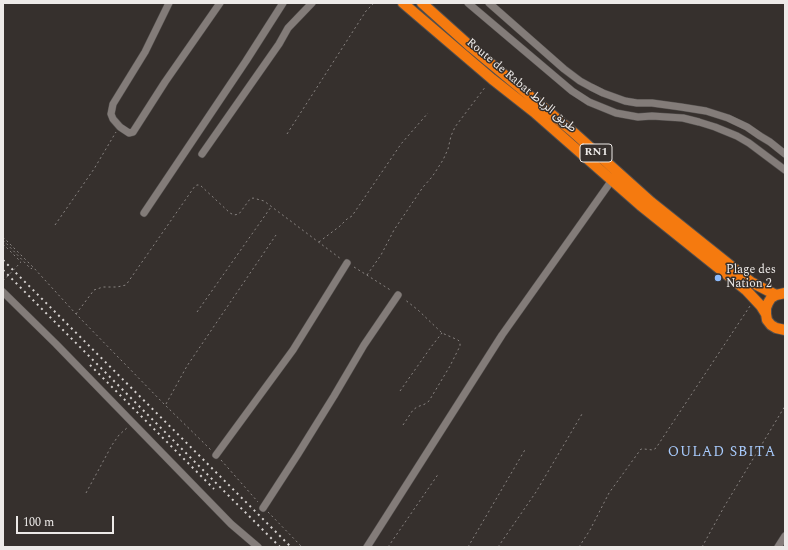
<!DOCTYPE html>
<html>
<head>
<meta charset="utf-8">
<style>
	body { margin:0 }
	#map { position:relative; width:788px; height:550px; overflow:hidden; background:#36302d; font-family:Spectral,serif }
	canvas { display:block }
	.frame { position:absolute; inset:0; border:4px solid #edeae8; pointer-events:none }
	.scale { position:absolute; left:16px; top:516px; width:98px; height:18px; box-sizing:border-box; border:2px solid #edeae8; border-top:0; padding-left:5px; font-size:12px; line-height:14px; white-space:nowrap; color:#edeae8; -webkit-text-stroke:3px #36302d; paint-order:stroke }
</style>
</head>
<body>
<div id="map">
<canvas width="788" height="550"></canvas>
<div class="frame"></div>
<div class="scale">100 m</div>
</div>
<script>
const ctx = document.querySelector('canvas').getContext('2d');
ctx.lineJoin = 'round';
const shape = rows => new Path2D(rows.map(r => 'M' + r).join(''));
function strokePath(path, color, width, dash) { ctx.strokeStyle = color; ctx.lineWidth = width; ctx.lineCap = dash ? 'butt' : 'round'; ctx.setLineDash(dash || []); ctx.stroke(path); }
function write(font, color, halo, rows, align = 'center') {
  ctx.font = font + ' Spectral,"Noto Sans Arabic",serif'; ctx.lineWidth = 3; ctx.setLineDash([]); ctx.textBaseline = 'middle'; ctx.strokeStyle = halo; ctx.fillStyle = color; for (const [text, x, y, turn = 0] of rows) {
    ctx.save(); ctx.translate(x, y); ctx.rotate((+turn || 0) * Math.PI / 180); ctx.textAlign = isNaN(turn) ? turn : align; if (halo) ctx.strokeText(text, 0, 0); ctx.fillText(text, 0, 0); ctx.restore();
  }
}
const minor = shape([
	[169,3,145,52,113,104,111,114,113,119,120,127,129,133,133,132,165,82,220,3],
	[468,3,572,91,589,102,616,113,638,117,652,116,683,118,699,122,715,127,737,136,749,143,785,170],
	[489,3,564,69,580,81,591,87,603,93,625,101,637,103,652,103,681,107,706,111,728,118,747,127,760,136,770,142,785,154],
	[202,154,279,44,288,28,312,3],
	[144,213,246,61,283,3],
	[3,292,56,344,231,524,258,547],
	[216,455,293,350,347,263],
	[263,508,298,454,334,396,364,345,398,295],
	[367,547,502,335,612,180],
	[778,547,785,536]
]);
const highway = shape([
	[403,3,492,79,534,112,640,205,746,290,761,306,766,314],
	[422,3,471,47,573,132,651,202,751,282,776,295],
	[785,293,776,295,771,298,768,303,766,308,766,314,767,320,771,325,776,328,785,330]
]);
strokePath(minor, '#534f4d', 8);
strokePath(highway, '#534f4d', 12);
strokePath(shape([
	[287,134,366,11,374,3],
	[55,225,94,169,116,132],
	[3,237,33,267,76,314,165,405,211,450],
	[3,240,31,269,33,267],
	[319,242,340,226,347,219,352,216,354,213,401,144,428,113],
	[3,244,21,262],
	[354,267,392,291],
	[367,275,381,255,394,230,423,187,432,177,443,160,448,149,451,136,455,127,486,86],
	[197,312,271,207],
	[76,314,94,290,103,287,117,287,126,285,195,186,197,185,200,185,230,213,234,215,239,214,250,199,253,198,264,201,341,259],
	[400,391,431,347,442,333],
	[166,404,187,366,276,235],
	[403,425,413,410,417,407,425,404,429,401,450,366,460,346,460,342,458,340,442,333,418,310,404,299],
	[221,460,258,502],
	[86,493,112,445,119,435,128,427],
	[268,512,302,547],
	[388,547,439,473],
	[468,547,526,448],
	[498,547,536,492,582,414],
	[579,547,590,530,609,493,641,449,644,449,653,450,656,448,750,306],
	[702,547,724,507,785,406]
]), '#898482', 1, [2, 3]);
strokePath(minor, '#837c79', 7);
strokePath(highway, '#f57a0f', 10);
strokePath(shape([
	[3,260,291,547],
	[3,270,280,547],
	[90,365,214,489]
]), '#d5d1cf', 2, [2, 4]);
strokePath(shape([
	[3,281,21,262]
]), '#898482', 1, [2, 3]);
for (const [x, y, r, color] of [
	[718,278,4,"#8bbafc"]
]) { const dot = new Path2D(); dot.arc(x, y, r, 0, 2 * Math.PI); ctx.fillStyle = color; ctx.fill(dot); strokePath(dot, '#36302d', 1.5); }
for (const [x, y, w] of [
	[596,153,32]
]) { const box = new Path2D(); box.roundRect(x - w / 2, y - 9, w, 18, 3); ctx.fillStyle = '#36302d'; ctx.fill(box); strokePath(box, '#edeae8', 1); }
write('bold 11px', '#edeae8', null, [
	["RN1",596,153]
]);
write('12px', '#edeae8', '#36302d', [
	["Route de Rabat طريق الرباط",521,86,40]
]);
write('12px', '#edeae8', '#36302d', [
	["Plage des",726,271],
	["Nation 2",726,285]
], 'left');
ctx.letterSpacing = '1px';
write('14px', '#a8cbfd', '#36302d', [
	["OULAD SBITA",722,453]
]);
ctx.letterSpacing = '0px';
</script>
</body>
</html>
